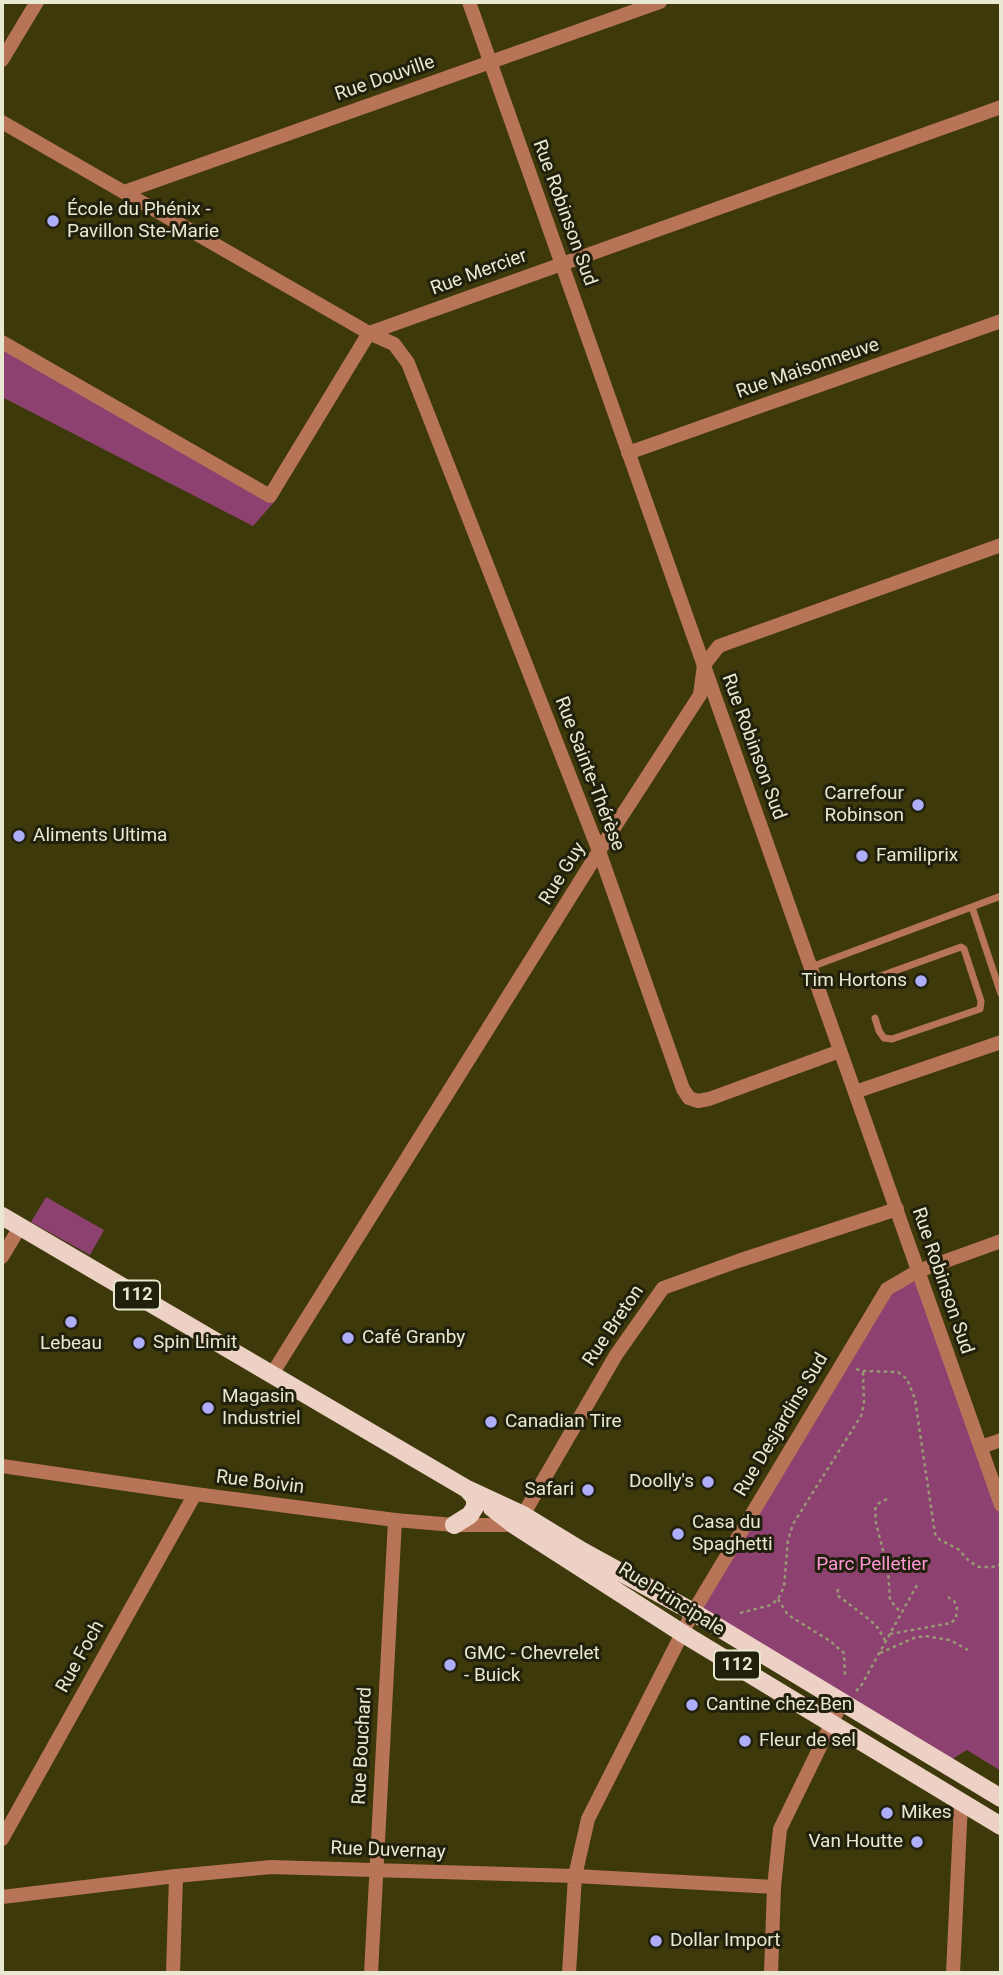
<!DOCTYPE html>
<html>
<head>
<meta charset="utf-8">
<style>
	body { margin:0 }
	#map { position:relative; width:1003px; height:1975px; overflow:hidden; background:#3d390a; font-family:Roboto,sans-serif }
	canvas { display:block }
	.frame { position:absolute; inset:0; border:4px solid #e9e8d0; pointer-events:none }
</style>
</head>
<body>
<div id="map">
<canvas width="1003" height="1975"></canvas>
<div class="frame"></div>
</div>
<script>
const ctx = document.querySelector('canvas').getContext('2d');
ctx.lineJoin = 'round';
function fillPath(path, color) { ctx.fillStyle = color; ctx.fill(path, 'evenodd'); }
const shape = rows => new Path2D(rows.map(r => 'M' + r).join(''));
function strokePath(path, color, width, dash) { ctx.strokeStyle = color; ctx.lineWidth = width; ctx.lineCap = dash ? 'butt' : 'round'; ctx.setLineDash(dash || []); ctx.stroke(path); }
function write(font, color, halo, rows, align = 'center') {
  ctx.font = font + ' Roboto,sans-serif'; ctx.lineWidth = 6; ctx.setLineDash([]); ctx.textBaseline = 'middle'; ctx.strokeStyle = halo; ctx.fillStyle = color; for (const [text, x, y, turn = 0] of rows) {
    ctx.save(); ctx.translate(x, y); ctx.rotate((+turn || 0) * Math.PI / 180); ctx.textAlign = isNaN(turn) ? turn : align; if (halo) ctx.strokeText(text, 0, 0); ctx.fillText(text, 0, 0); ctx.restore();
  }
}
fillPath(shape([
	[2,340,276,500,253,526,2,397],
	[46,1197,104,1230,90,1255,31,1222],
	[918,1271,1001,1518,1001,1771,967,1750,949,1761,693,1612,887,1289]
]), '#8c4170');
strokePath(shape([
	[856,1369,863,1371,898,1372,907,1379,915,1399,935,1534,940,1540,958,1549,969,1561,979,1567,992,1567,1001,1564],
	[887,1499,879,1503,875,1509,876,1523,888,1570,890,1600,901,1613],
	[838,1589,837,1595,870,1620,878,1628,886,1642],
	[778,1599,788,1615,830,1641,844,1653,845,1677],
	[740,1613,771,1605,778,1599,784,1587,788,1540,793,1524,861,1416,864,1404,863,1371],
	[890,1634,951,1623,956,1618,957,1607,954,1601,948,1597],
	[880,1653,914,1638,925,1636,950,1640,968,1650],
	[856,1691,861,1686,917,1585]
]), '#999774', 2.5, [3.5, 3.5]);
strokePath(shape([
	[972,907,1001,994],
	[811,967,1001,896],
	[864,982,961,947,964,949,981,1001,980,1009,892,1039,884,1038,879,1031,875,1018]
]), '#b87457', 7);
strokePath(shape([
	[2,60,37,2],
	[2,122,369,333,394,344,408,363,599,851,683,1089,689,1098,698,1101,709,1099,840,1051],
	[124,192,660,2],
	[369,333,1001,107],
	[2,342,270,496,369,333],
	[628,453,1001,321],
	[855,1092,1001,1042],
	[2,1257,20,1227],
	[272,1374,599,851,700,695,704,665,719,646,1001,545],
	[981,1447,1001,1440],
	[516,1523,523,1515,616,1355,663,1288,738,1261,897,1209],
	[2,1839,195,1494],
	[2,1897,176,1876,271,1867,575,1876,774,1887],
	[173,1973,176,1876],
	[371,1973,395,1520],
	[569,1973,575,1876,588,1819,693,1612,887,1289,918,1271,1001,1241],
	[771,1973,774,1887,780,1829,842,1702],
	[953,1973,961,1803]
]), '#b87457', 14);
strokePath(shape([
	[469,2,1001,1505],
	[2,1466,195,1494,395,1520,454,1525,514,1525]
]), '#b87457', 14);
strokePath(shape([
	[2,1216,467,1489,523,1515,582,1551,693,1612,1001,1798],
	[492,1508,514,1525,682,1633,1001,1826],
	[454,1525,470,1515,475,1507,475,1498,467,1489]
]), '#eed1c5', 18);
for (const [x, y, r, color] of [
	[53,221,7,"#afaefa"],
	[918,805,7,"#afaefa"],
	[19,836,7,"#afaefa"],
	[862,856,7,"#afaefa"],
	[921,981,7,"#afaefa"],
	[71,1322,7,"#afaefa"],
	[348,1338,7,"#afaefa"],
	[139,1343,7,"#afaefa"],
	[208,1408,7,"#afaefa"],
	[491,1422,7,"#afaefa"],
	[708,1482,7,"#afaefa"],
	[588,1490,7,"#afaefa"],
	[678,1534,7,"#afaefa"],
	[450,1665,7,"#afaefa"],
	[692,1705,7,"#afaefa"],
	[745,1741,7,"#afaefa"],
	[887,1813,7,"#afaefa"],
	[917,1842,7,"#afaefa"],
	[656,1941,7,"#afaefa"]
]) { const dot = new Path2D(); dot.arc(x, y, r, 0, 2 * Math.PI); ctx.fillStyle = color; ctx.fill(dot); strokePath(dot, '#21200d', 2.5); }
for (const [x, y, w] of [
	[137,1295,46],
	[737,1665,46]
]) { const box = new Path2D(); box.roundRect(x - w / 2, y - 14.5, w, 29, 5); ctx.fillStyle = '#21200d'; ctx.fill(box); strokePath(box, '#e9e8d0', 2); }
write('bold 18px', '#e9e8d0', null, [
	["112",137,1295],
	["112",737,1665]
]);
write('19px', '#e9e8d0', '#21200d', [
	["Rue Douville",385,79,-19],
	["Rue Robinson Sud",564,213,70],
	["Rue Mercier",479,273,-20],
	["Rue Maisonneuve",808,369,-19],
	["Rue Robinson Sud",753,747,70],
	["Rue Sainte-Thérèse",589,774,69],
	["Rue Guy",563,874,-58],
	["Rue Robinson Sud",942,1281,71],
	["Rue Breton",614,1326,-56],
	["Rue Desjardins Sud",782,1425,-59],
	["Rue Boivin",260,1483,7],
	["Rue Principale",671,1600,32],
	["Rue Foch",81,1657,-61],
	["Rue Bouchard",363,1746,-87],
	["Rue Duvernay",388,1851,2]
]);
write('19px', '#e9e8d0', '#21200d', [
	["École du Phénix -",67,210],
	["Pavillon Ste-Marie",67,232],
	["Carrefour",904,794,"right"],
	["Robinson",904,816,"right"],
	["Aliments Ultima",33,836],
	["Familiprix",876,856],
	["Tim Hortons",907,981,"right"],
	["Café Granby",362,1338],
	["Spin Limit",153,1343],
	["Lebeau",71,1344,"center"],
	["Magasin",222,1397],
	["Industriel",222,1419],
	["Canadian Tire",505,1422],
	["Doolly's",694,1482,"right"],
	["Safari",574,1490,"right"],
	["Casa du",692,1523],
	["Spaghetti",692,1545],
	["GMC - Chevrelet",464,1654],
	["- Buick",464,1676],
	["Cantine chez Ben",706,1705],
	["Fleur de sel",759,1741],
	["Mikes",901,1813],
	["Van Houtte",903,1842,"right"],
	["Dollar Import",670,1941]
], 'left');
write('19px', '#ff96d5', '#21200d', [
	["Parc Pelletier",872,1565]
]);
</script>
</body>
</html>
